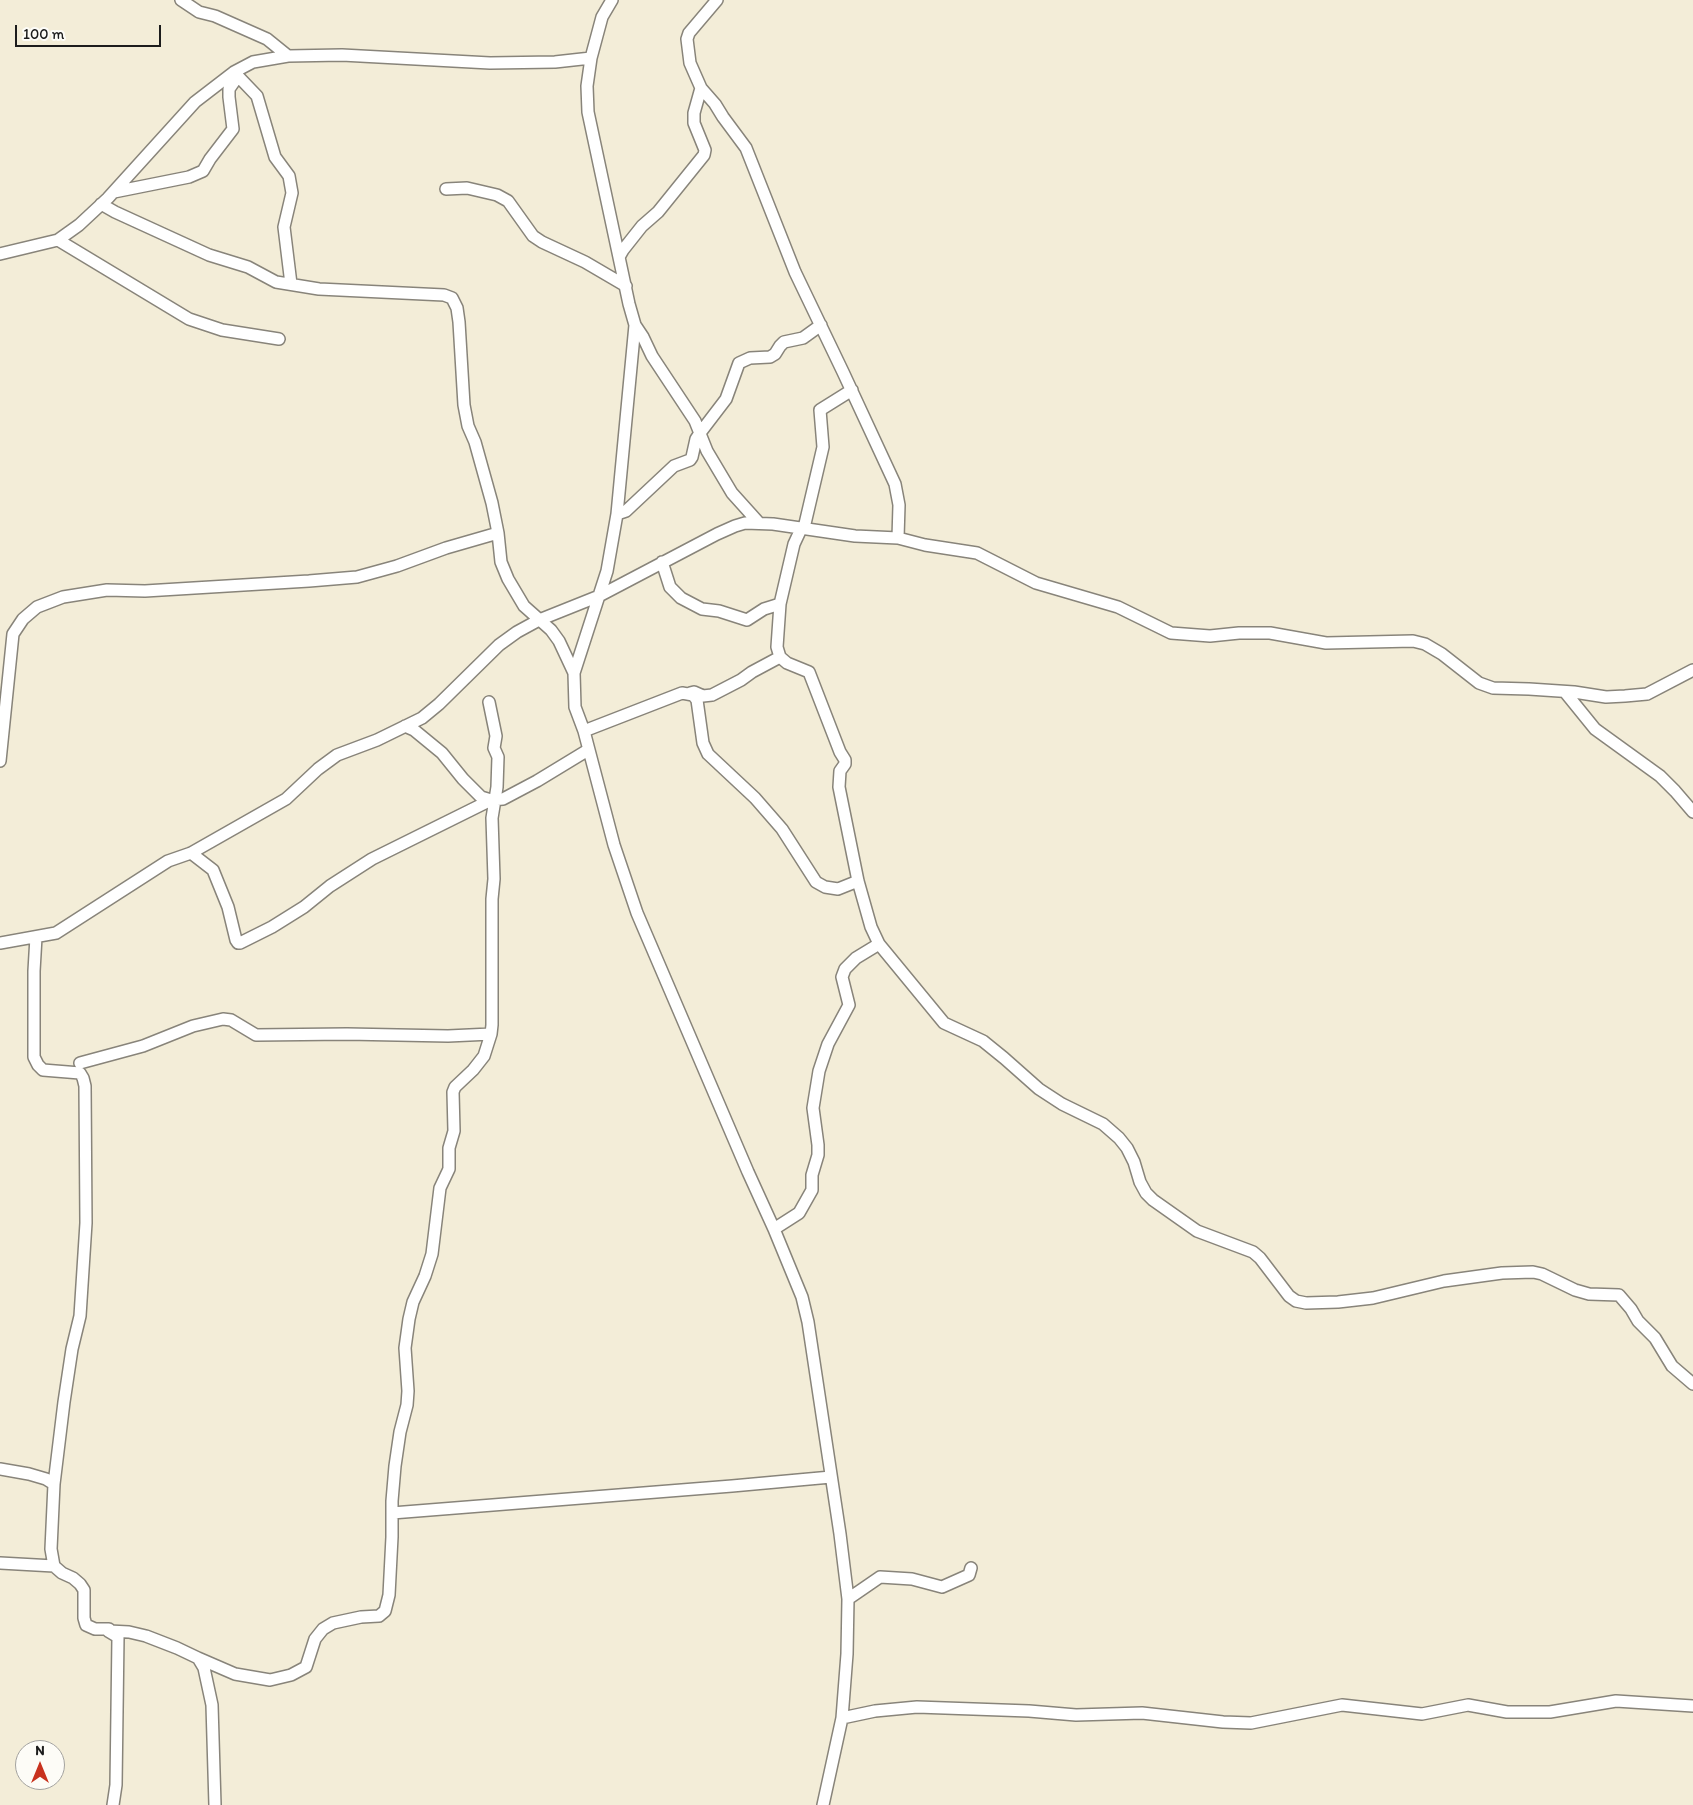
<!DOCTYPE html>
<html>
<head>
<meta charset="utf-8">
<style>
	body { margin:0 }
	#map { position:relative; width:1693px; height:1805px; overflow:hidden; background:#f3edd8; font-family:Itim,sans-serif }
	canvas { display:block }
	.north { position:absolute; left:15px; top:1740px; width:50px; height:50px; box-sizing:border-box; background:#fdfcf7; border:1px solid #a3a29f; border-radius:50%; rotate:0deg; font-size:14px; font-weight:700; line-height:20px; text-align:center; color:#1c1c1c }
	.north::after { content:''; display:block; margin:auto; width:18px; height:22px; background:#c8321e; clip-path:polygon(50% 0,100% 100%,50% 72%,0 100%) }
	.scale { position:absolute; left:15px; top:25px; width:146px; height:22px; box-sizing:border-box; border:2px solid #1c1c1c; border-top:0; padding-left:6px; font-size:15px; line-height:18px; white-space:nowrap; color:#1c1c1c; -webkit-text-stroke:4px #fdfcf7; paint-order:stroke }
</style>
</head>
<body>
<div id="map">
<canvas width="1693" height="1805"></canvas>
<div class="north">N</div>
<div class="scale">100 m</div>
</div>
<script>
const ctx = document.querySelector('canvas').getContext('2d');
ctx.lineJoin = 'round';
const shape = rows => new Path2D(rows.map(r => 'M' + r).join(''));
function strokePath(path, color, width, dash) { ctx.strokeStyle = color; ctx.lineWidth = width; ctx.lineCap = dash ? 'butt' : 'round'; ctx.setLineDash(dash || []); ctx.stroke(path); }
const street = shape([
	[181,0,199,12,215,16,267,39,288,56],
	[612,0,602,17,591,58,587,86,588,112,629,304,635,325,617,514,607,571,574,673,575,707,584,731,614,845,637,913,748,1172,774,1229,802,1297,808,1322,840,1534,848,1599,847,1654,842,1718,823,1805],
	[717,0,689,33,687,39,690,63,701,88,715,104,723,117,746,148,795,272,843,372,895,484,899,505,898,538],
	[234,72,257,96,275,157,289,176,292,193,284,227,291,284],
	[446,189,467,188,497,195,508,201,533,236,542,242,585,262,626,286],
	[114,192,189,177,203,171,210,159,233,129,229,97,229,89,238,76],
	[101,204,115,212,209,255,248,267,276,282,319,289,444,295,452,298,457,308,459,322,464,405,468,426,475,442,492,503,498,533,501,562,508,579,524,606,551,630,559,641,574,673],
	[58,240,189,319,222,330,279,339],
	[0,254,58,240,79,225,108,198,195,102,234,72,253,62,288,56,342,55,490,63,555,62,591,58],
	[619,257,623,250,642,226,658,212,704,155,705,150,694,123,694,113,701,88],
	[635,325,643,337,652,356,695,421,707,451,732,493,759,523],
	[617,514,626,511,674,466,690,460,692,457,696,439,700,433,726,399,739,363,750,358,770,357,775,354,780,346,784,342,803,338,821,325],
	[804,528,823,447,820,410,852,390],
	[801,529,794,544,780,604,777,647,780,657,787,663,809,672,840,752,845,760,845,764,840,771,839,787,858,881,871,927,879,944,944,1023,983,1041,1004,1058,1039,1089,1062,1104,1103,1124,1119,1138,1127,1148,1134,1162,1140,1182,1146,1193,1153,1200,1197,1231,1253,1252,1260,1258,1289,1296,1296,1301,1306,1303,1338,1302,1373,1298,1444,1281,1502,1273,1533,1272,1542,1274,1575,1290,1589,1294,1619,1295,1631,1309,1638,1321,1655,1338,1672,1366,1693,1384],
	[662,562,670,587,681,598,702,609,719,611,747,620,764,609,780,604],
	[1565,692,1595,729,1660,776,1675,791,1693,812],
	[690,693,694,692,703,696,712,695,741,680,752,672,780,657],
	[405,726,414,730,442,753,463,779,481,797,491,800,503,799,537,781,588,750],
	[584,731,682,693,693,695,697,700,703,743,708,754,755,798,782,829,816,882,825,887,838,889,858,881],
	[0,761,13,634,23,619,37,607,63,597,107,590,145,591,309,581,357,577,397,566,446,548,498,533],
	[191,853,213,870,228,907,236,940,238,943,240,943,272,927,304,907,330,886,372,859,491,800],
	[36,937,34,971,34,1057,38,1065,43,1070,80,1073,83,1078,85,1086,86,1223,80,1316,72,1349,64,1402,54,1484,51,1549,54,1566,62,1573,73,1578,80,1584,84,1590,84,1618,86,1625,95,1629,109,1629,108,1631,118,1637,116,1785,113,1805],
	[0,943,56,933,168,861,191,853,286,799,318,769,337,755,377,740,422,718,439,704,499,645,517,632,539,620,599,596,717,534,735,526,745,523,773,524,855,536,898,538,925,545,977,553,1036,583,1118,607,1171,633,1210,636,1239,633,1270,633,1326,643,1413,641,1425,644,1442,654,1479,683,1493,688,1529,689,1574,692,1606,697,1625,696,1647,694,1693,670],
	[80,1063,143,1046,193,1026,223,1019,231,1020,256,1035,347,1034,448,1036,491,1034],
	[774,1229,799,1213,812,1190,812,1175,818,1155,818,1145,813,1108,819,1071,828,1044,849,1005,842,977,845,969,856,958,879,944],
	[0,1469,29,1474,46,1479,54,1484],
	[392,1513,732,1486,831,1477],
	[0,1563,54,1566],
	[848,1599,880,1577,912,1579,942,1587,969,1575,971,1568],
	[109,1631,129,1632,146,1636,177,1648,198,1658,204,1668,212,1705,215,1805],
	[198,1658,235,1674,270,1680,291,1675,306,1667,315,1639,323,1629,333,1623,361,1617,379,1616,385,1611,389,1595,392,1537,392,1501,395,1466,400,1432,407,1405,408,1391,405,1348,409,1319,413,1302,425,1276,432,1254,440,1188,449,1169,449,1148,454,1131,453,1092,455,1087,473,1070,484,1056,491,1034,492,1025,492,899,494,879,492,818,497,787,498,757,494,748,496,736,489,702],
	[842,1718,875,1711,917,1707,1029,1711,1076,1715,1142,1713,1223,1722,1251,1723,1342,1705,1422,1714,1468,1705,1507,1712,1550,1712,1616,1701,1693,1706]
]);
strokePath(street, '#88847a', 14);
strokePath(street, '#fff', 11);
</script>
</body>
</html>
